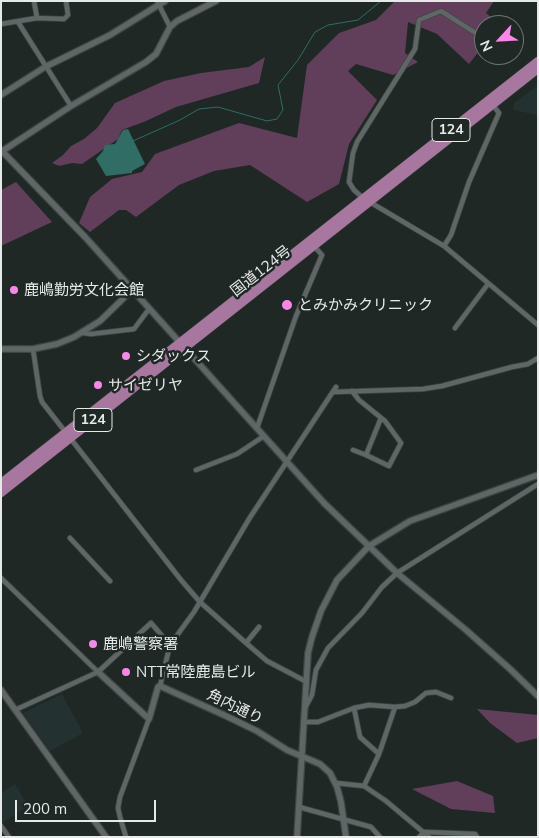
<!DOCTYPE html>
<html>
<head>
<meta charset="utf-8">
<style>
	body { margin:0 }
	#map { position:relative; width:539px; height:838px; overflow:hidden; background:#202826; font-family:Mulish,sans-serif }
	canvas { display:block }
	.frame { position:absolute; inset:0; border:2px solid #e5eae9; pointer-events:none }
	.north { position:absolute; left:474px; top:15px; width:50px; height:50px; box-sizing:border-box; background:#202826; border:1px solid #6f7674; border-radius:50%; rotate:245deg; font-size:14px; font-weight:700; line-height:20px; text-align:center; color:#e5eae9 }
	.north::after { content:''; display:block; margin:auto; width:18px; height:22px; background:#fa87e7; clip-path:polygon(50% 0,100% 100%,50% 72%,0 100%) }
	.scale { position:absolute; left:15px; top:800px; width:141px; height:22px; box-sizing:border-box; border:2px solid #e5eae9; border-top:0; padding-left:6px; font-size:15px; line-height:18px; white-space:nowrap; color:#e5eae9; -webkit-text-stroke:4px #202826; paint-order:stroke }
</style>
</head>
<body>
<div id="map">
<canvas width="539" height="838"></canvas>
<div class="frame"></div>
<div class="north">N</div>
<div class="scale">200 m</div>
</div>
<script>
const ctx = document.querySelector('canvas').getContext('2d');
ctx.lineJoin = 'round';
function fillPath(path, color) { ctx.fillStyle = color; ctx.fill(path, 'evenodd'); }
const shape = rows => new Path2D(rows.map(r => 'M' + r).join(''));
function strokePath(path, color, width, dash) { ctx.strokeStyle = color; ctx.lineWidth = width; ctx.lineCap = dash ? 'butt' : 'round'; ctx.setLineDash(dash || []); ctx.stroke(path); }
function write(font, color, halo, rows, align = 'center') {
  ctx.font = font + ' Mulish,"Noto Sans JP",sans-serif'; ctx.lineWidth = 5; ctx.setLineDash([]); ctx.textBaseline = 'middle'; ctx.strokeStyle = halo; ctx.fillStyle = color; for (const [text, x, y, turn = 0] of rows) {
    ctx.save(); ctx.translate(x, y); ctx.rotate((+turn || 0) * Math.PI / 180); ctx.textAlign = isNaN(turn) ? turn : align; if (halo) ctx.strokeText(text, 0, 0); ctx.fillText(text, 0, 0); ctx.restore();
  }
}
fillPath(shape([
	[538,85,538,115,513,110,514,103],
	[62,694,83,733,50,751,23,713],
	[15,784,28,806,2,823,1,793]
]), '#233230');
fillPath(shape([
	[395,1,494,1,486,13,496,21,493,25,484,25,484,45,469,64,437,34,408,22,405,53,418,62,393,75,356,64,348,71,377,100,349,144,339,184,307,202,250,165,214,171,179,185,136,217,126,210,119,210,90,232,79,223,90,197,112,179,142,172,155,154,239,123,297,138,307,65,339,33,376,20],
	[265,57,259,83,176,107,146,121,122,130,118,139,82,164,72,163,59,166,52,163,63,155,71,146,84,139,97,128,115,103,164,81,201,73,249,67],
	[16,182,52,222,1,246,1,190],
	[477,709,538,715,538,738,517,743,490,723],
	[457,781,493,796,495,813,451,809,412,789]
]), '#613e5a');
fillPath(shape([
	[128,129,145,164,132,171,132,173,106,176,96,159,103,151,105,145,115,144,123,130]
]), '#2f6d65');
strokePath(shape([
	[133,141,180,120,199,109,218,107,267,121,277,119,283,110,278,85,298,60,315,32,328,25,358,20,381,1]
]), '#2f6d65', 1);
const minor = shape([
	[34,1,37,18],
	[157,1,170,27],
	[18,22,71,106],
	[1,24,37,18,64,19,68,15,66,1],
	[474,32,441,11,419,20,415,49,357,142,353,153,349,182,354,190,363,198,444,246,538,325],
	[444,246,451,235,469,182,499,113,492,104],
	[455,328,488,284],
	[83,333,91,334,134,329,149,309],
	[33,349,40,396,42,402,181,580,200,602,246,643,259,627],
	[352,391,359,400,385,421,401,443,389,466,366,455],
	[333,392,423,389,442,386,512,367,528,364,538,358],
	[257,428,296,316,322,255,313,245],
	[353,450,366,455,381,418],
	[196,470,237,454,264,436],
	[70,538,110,581],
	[1,578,98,672],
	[246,643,267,661,307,682],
	[160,686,170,645,194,612,249,519,336,387],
	[305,708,312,695,316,670,328,648,362,613,382,587,397,573,538,484],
	[354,708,360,737,379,754],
	[15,710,98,672,151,623,170,645],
	[303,722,318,722,354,708,369,705,395,707,405,706,415,702,426,693,436,692,451,698],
	[336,783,364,786,386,801,429,837],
	[364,786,379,754,395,707],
	[299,807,371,827,380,837],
	[1,826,9,837],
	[126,837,120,817,118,808,120,797,149,719],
	[419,837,424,832,475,834,477,837]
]);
const tertiary = shape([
	[1,95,45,67,110,35,165,1],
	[1,150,86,238,324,503,397,573,466,630,510,669,538,696],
	[1,152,71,106,146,62,156,54,170,27,177,21,216,1],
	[1,349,33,349,57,344,74,337,100,321,132,290],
	[98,672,149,719,158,687,160,686,224,715,257,731,287,750,320,764,330,773,337,787,341,802,346,837],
	[1,690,106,837],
	[297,837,308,653,312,637,321,611,337,580,369,546,410,521,538,475]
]);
const trunk = shape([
	[1,483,538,61],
	[1,493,538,69]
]);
strokePath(minor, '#3f4443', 6);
strokePath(tertiary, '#3f4443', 8);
strokePath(trunk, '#3f4443', 9);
strokePath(minor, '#5e6765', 4.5);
strokePath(tertiary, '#5e6765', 5.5);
strokePath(trunk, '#a877a0', 8);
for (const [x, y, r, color] of [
	[14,290,5,"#fa87e7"],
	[287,305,6,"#fa87e7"],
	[126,356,5,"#fa87e7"],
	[98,385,5,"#fa87e7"],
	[93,644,5,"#fa87e7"],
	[126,672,5,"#fa87e7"]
]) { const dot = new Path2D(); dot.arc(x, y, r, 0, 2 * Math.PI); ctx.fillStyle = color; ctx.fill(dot); strokePath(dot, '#202826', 2); }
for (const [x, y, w] of [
	[451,130,38],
	[93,420,38]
]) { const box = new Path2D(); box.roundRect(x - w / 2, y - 11.5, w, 23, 4); ctx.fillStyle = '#202826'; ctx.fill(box); strokePath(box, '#e5eae9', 1); }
write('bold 14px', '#e5eae9', null, [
	["124",451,130],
	["124",93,420]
]);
write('15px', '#e5eae9', '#202826', [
	["国道124号",261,271,-38],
	["角内通り",235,707,26]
]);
write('15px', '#e5eae9', '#202826', [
	["鹿嶋勤労文化会館",24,290],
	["とみかみクリニック",298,305],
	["シダックス",136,356],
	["サイゼリヤ",108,385],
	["鹿嶋警察署",103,644],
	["NTT常陸鹿島ビル",136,672]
], 'left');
</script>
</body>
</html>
